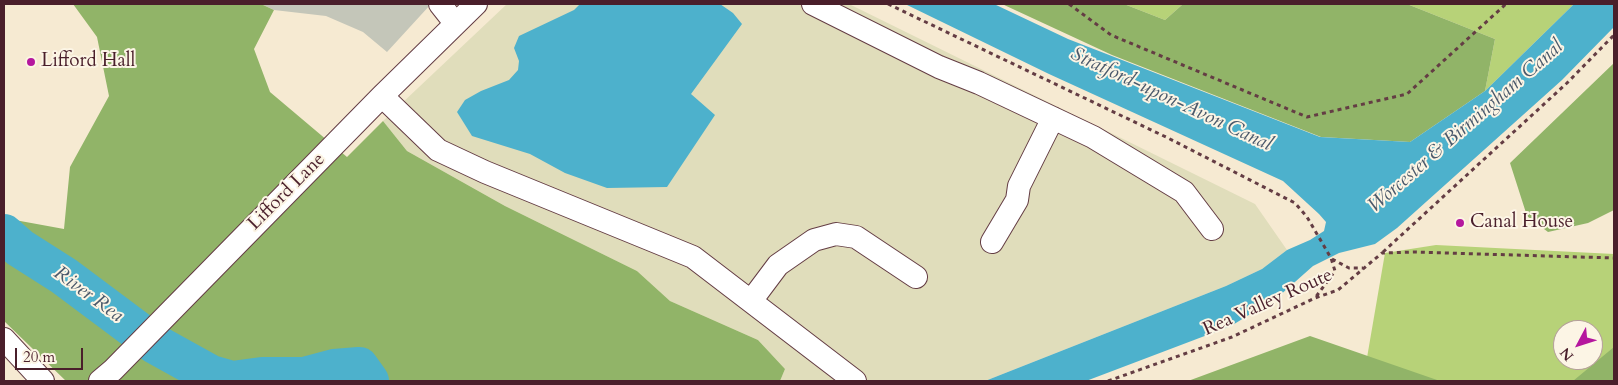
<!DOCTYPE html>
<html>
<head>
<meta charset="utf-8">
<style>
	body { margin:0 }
	#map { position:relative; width:1618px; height:385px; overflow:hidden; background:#f6ead2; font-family:Cardo,serif }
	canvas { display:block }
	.frame { position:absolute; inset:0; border:5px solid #4a1f2b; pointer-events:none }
	.north { position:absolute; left:1553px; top:320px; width:50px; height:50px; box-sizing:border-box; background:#fcf5e5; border:1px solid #b59f9b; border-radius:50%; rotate:230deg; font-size:14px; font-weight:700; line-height:20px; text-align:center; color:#4a1f2b }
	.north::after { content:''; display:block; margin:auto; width:18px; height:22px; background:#b5179e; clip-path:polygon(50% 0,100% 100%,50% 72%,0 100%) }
	.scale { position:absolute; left:15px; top:348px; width:68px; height:22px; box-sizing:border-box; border:2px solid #4a1f2b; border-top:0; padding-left:6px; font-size:15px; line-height:18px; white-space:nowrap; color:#4a1f2b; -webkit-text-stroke:4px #fcf5e5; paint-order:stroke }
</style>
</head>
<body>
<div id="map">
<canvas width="1618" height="385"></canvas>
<div class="frame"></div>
<div class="north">N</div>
<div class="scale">20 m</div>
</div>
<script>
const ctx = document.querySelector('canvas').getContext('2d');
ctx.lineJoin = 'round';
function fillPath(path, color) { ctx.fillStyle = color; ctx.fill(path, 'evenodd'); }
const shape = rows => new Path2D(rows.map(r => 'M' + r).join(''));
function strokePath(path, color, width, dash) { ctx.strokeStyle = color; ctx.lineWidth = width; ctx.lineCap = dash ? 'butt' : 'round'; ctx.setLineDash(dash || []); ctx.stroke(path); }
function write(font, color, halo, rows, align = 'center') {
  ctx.font = font + ' Cardo,serif'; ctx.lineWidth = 4; ctx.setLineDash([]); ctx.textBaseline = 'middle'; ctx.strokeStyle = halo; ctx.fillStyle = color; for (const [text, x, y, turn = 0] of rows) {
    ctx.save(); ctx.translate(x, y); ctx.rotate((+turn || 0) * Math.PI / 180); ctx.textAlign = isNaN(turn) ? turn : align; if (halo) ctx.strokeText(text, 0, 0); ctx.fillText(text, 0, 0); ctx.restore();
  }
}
fillPath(shape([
	[507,4,849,4,1255,204,1287,250,1262,269,1226,286,985,381,780,381,785,369,758,340,670,301,637,271,505,206,407,151,383,121]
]), '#e0ddbb');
fillPath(shape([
	[261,4,431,4,387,52,363,32,326,16,274,10]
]), '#c4c6b9');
fillPath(shape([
	[1124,4,1183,4,1165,20],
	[1407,4,1574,4,1485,91,1495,39],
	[1436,245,1614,254,1614,381,1363,381,1385,253],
	[1563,330,1593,330,1593,360,1563,360]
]), '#b7d278');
fillPath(shape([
	[73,4,261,4,274,10,254,49,270,92,347,157,383,121,407,151,505,206,637,271,670,301,758,340,785,369,780,381,66,381,4,321,4,218,64,229,70,167,109,96,97,37],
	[1002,4,1124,4,1165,20,1183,4,1407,4,1495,39,1485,91,1410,142,1321,137,1112,55],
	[1614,63,1614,210,1588,223,1548,232,1527,216,1510,163],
	[1310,336,1440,381,1188,381],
	[1614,347,1614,381,1573,381]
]), '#91b468');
fillPath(shape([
	[580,4,720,4,733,13,742,24,691,94,715,115,667,187,607,188,565,173,530,154,472,136,457,112,465,100,481,91,509,80,518,70,519,61,514,48,519,36,574,10],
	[905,4,994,4,1068,39,1320,137,1410,142,1485,91,1574,4,1614,4,1614,27,1562,80,1397,228,1375,244,1339,253,1313,266,1278,297,1231,326,1086,381,985,381,1226,286,1262,269,1287,250,1310,240,1324,231,1326,222,1319,214,1283,181,1049,74]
]), '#4db1cc');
strokePath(shape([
	[4,234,20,248,64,276,155,344,211,375,232,381,262,377,304,377,334,369,359,367,369,381]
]), '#4db1cc', 40);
const minor = shape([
	[440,4,455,23],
	[813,4,939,67,979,83,1093,137,1184,192,1212,229],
	[382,96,438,150,485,172,693,257,855,381],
	[992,242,1017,200,1019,186,1053,118],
	[751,301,778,265,814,240,836,234,856,237,916,277],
	[4,339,43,381],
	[100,381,113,370,382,96,476,4]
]);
strokePath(minor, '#643d44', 24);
strokePath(shape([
	[888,4,1168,138,1295,203,1307,217,1331,258,1335,271,1315,298],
	[1069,4,1111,35,1307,117,1407,94,1506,4],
	[1383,252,1567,83,1614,35],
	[1332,259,1349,268,1363,268],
	[1108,381,1232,337,1315,298,1338,290,1382,253,1413,252,1614,258]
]), '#643d44', 3, [4, 4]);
strokePath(minor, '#fff', 22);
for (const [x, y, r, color] of [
	[31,62,5,"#b5179e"],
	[1460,223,5,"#b5179e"]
]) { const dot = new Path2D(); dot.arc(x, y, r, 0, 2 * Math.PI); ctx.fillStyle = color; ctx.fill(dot); strokePath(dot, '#fcf5e5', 2); }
write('19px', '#4a1f2b', '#fcf5e5', [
	["Lifford Hall",41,62],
	["Canal House",1470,223]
], 'left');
write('19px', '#4a1f2b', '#fcf5e5', [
	["Lifford Lane",287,192,-45],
	["Rea Valley Route",1268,303,-24]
]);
write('italic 20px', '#4b596b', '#fcf5e5', [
	["Stratford-upon-Avon Canal",1171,100,25],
	["Worcester & Birmingham Canal",1466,127,-41],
	["River Rea",88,295,36]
]);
</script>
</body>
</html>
